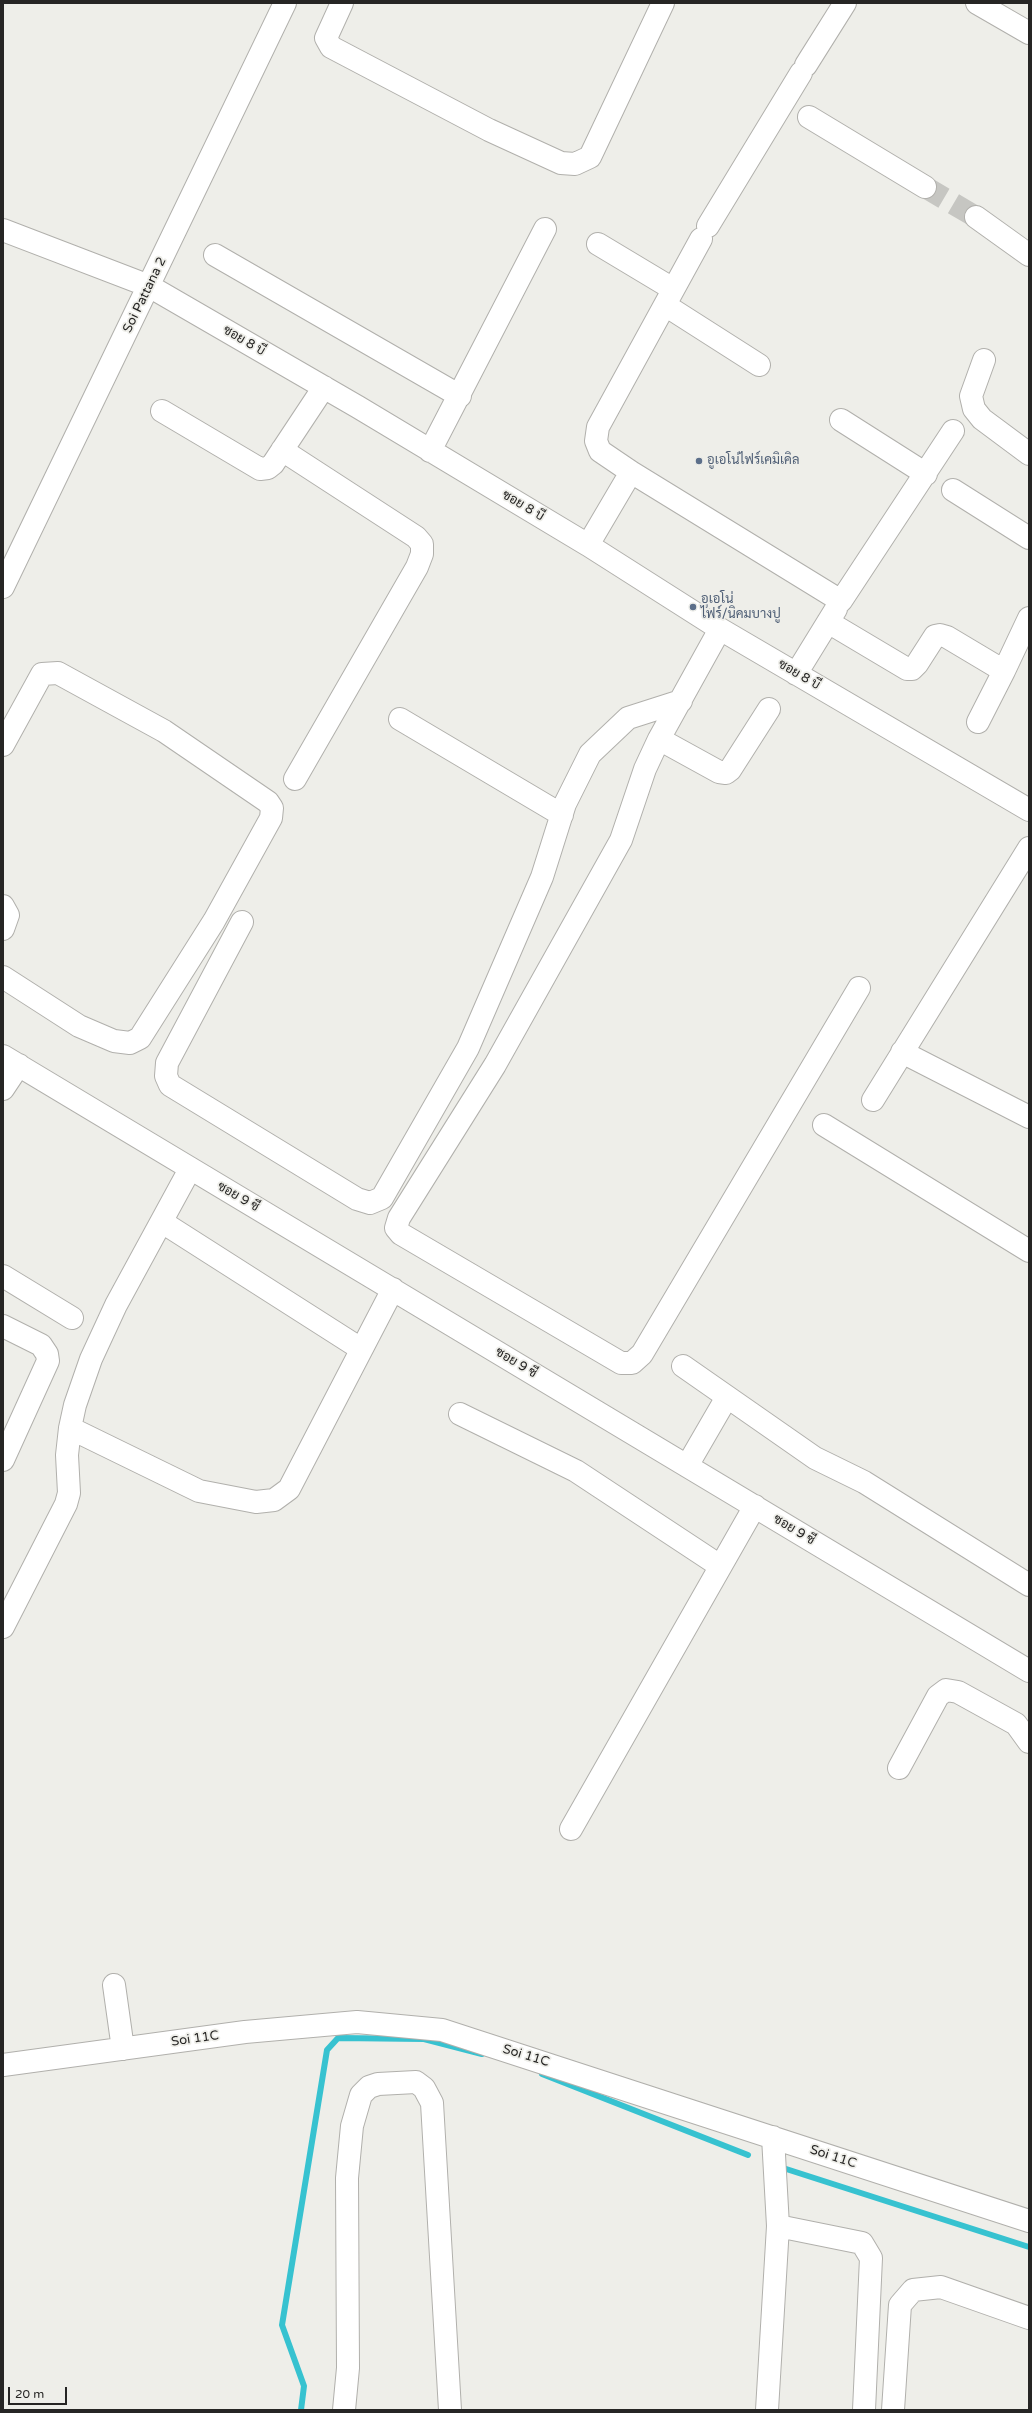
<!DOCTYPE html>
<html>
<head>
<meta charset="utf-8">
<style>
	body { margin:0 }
	#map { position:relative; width:1032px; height:2413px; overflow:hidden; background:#eeeee9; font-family:"Varela Round",sans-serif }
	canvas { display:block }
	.frame { position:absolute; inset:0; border:4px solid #262524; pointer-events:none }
	.scale { position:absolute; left:8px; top:2387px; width:59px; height:18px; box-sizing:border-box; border:2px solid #262524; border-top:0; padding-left:5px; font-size:12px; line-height:14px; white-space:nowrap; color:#262524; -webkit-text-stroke:3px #eeeee9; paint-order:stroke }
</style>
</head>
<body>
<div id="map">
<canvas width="1032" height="2413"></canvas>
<div class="frame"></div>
<div class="scale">20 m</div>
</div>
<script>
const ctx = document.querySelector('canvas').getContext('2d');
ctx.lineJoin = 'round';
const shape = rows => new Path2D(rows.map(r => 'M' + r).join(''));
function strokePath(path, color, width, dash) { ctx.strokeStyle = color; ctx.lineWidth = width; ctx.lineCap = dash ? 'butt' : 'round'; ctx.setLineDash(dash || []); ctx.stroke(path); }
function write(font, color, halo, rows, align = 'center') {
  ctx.font = font + ' "Varela Round",Sarabun,sans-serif'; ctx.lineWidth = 3.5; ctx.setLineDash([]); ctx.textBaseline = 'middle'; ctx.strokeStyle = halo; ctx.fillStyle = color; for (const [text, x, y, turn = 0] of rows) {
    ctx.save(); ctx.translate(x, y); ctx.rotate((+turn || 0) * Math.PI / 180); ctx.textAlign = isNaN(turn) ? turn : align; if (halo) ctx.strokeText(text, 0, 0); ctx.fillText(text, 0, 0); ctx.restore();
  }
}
strokePath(shape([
	[542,2074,748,2155],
	[780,2167,1029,2247],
	[301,2410,304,2386,282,2325,327,2050,338,2038,424,2039,482,2054]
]), '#37c2d0', 6);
strokePath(shape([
	[925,187,976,217]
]), '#c6c6c2', 22, [22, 11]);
const minor = shape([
	[342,3,326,38,331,47,489,130,561,163,575,164,590,157,663,3],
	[977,3,1029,33],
	[806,65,845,3],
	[809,117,925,187],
	[976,217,1029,255],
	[708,226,801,73],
	[3,230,149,286,358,407,588,545,720,629,1029,810],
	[598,244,673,289],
	[215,255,460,396],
	[665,305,759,365],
	[984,360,971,396,974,409,982,419,1029,454],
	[162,411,260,469,268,468,273,464,324,387],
	[841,420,926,474],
	[282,450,416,537,422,544,422,554,417,567,295,779],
	[430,451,545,229],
	[631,472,600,451,596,441,598,427,701,239],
	[953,490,1029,538],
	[588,545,631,472,841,601,953,431],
	[3,587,285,3],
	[828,622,907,669,912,669,917,664,935,636,940,635,947,637,1004,671,978,722],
	[720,629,659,739,645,769,621,840,495,1065,399,1218,396,1228,401,1234,621,1363,632,1363,642,1354,859,988],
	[1004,671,1029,618],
	[796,674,836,609],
	[400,719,562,815],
	[659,739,719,772,726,773,730,770,769,709],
	[3,745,42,674,58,673,164,731,268,802,272,808,271,818,214,921,140,1038,130,1043,114,1041,79,1026,3,977],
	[3,906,8,915,3,929],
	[242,922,167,1063,166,1076,170,1085,357,1199,370,1203,382,1198,468,1048,542,877,565,804,590,754,628,718,681,701],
	[902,1052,1029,1117],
	[3,1056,1029,1671],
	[3,1089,19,1065],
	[873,1100,1029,848],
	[824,1125,1029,1251],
	[162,1222,361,1349],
	[3,1276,72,1318],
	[3,1326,41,1345,47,1354,48,1361,3,1460],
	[683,1366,815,1458,864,1482,1029,1585],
	[460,1414,576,1471,720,1566],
	[70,1428,199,1491,256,1502,274,1500,289,1489,393,1289],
	[687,1466,727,1397],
	[3,1627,66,1504,69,1493,67,1455,70,1428,75,1405,91,1359,116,1305,190,1169],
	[899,1768,938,1696,946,1690,958,1692,1016,1724,1029,1742],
	[571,1829,755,1506],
	[114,1985,123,2049],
	[3,2065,245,2032,357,2022,442,2030,1029,2221],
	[773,2137,778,2226,862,2243,871,2258,864,2410],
	[344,2410,348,2368,347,2178,352,2126,361,2095,369,2087,378,2084,416,2082,424,2088,432,2103,450,2410],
	[767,2410,778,2226],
	[893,2410,900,2305,913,2290,941,2287,1029,2318]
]);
strokePath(minor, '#b1b0ac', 24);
strokePath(minor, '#fff', 22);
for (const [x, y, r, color] of [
	[699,461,4,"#5c6f8a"],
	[693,607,4,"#5c6f8a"]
]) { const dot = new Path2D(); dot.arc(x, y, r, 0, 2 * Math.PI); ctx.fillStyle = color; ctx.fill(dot); strokePath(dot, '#eeeee9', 1.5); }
write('13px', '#262524', '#eeeee9', [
	["Soi Pattana 2",145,295,-64],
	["ซอย 8 บี",244,341,30],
	["ซอย 8 บี",523,506,31],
	["ซอย 8 บี",799,675,30],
	["ซอย 9 ซี",238,1197,30],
	["ซอย 9 ซี",516,1363,31],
	["ซอย 9 ซี",794,1530,31],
	["Soi 11C",195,2039,-8],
	["Soi 11C",526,2056,17],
	["Soi 11C",833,2157,18]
]);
write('13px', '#4e5e75', '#eeeee9', [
	["อูเอโน่ไฟร์เคมิเคิล",707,461],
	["อูเอโน่",701,600],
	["ไฟร์/นิคมบางปู",701,615]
], 'left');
</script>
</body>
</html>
